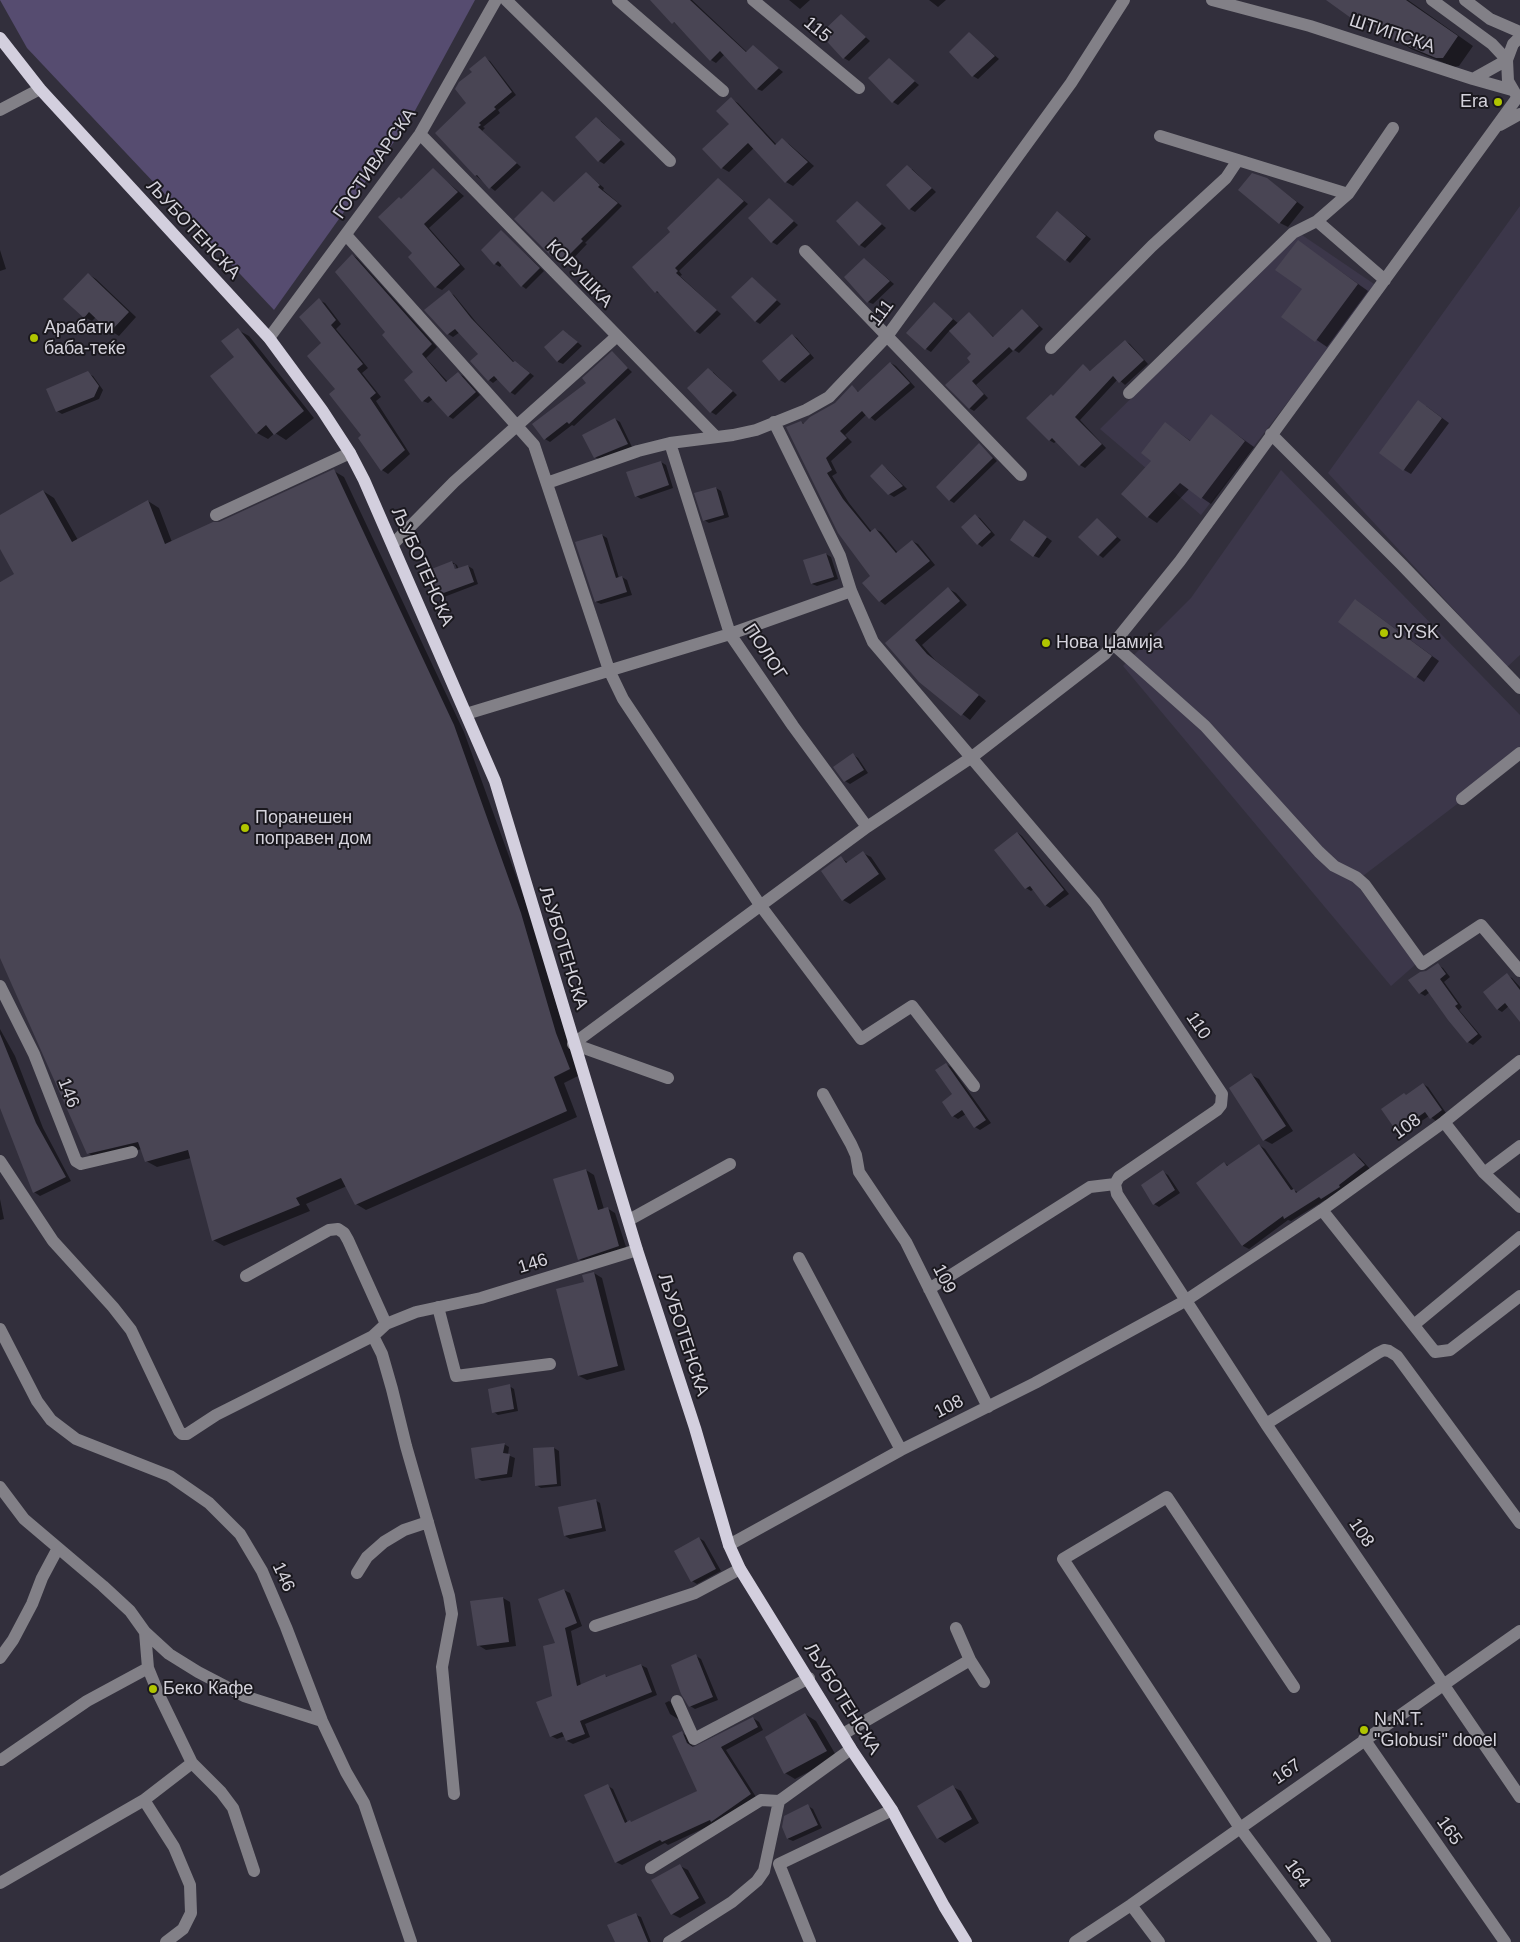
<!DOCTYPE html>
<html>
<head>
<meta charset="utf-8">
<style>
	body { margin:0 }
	canvas { display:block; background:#322f3c }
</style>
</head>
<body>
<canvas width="1520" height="1942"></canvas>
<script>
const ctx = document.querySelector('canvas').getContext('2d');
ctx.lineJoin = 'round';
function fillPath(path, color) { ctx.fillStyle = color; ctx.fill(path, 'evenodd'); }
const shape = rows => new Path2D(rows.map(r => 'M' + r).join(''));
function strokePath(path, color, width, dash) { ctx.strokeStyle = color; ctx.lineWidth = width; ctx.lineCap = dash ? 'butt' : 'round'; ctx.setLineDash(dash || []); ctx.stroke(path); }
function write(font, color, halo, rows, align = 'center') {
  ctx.font = font + ' Arial,sans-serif'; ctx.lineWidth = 4; ctx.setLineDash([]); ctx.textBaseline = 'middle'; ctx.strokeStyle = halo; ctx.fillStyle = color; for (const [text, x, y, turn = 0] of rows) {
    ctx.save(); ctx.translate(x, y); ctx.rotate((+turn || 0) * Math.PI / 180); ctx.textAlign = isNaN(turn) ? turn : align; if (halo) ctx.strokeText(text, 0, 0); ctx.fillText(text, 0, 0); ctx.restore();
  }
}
fillPath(shape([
	[1520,206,1520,655,1507,667,1328,473],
	[1299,233,1377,286,1201,515,1100,429],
	[1281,470,1520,715,1520,756,1355,882,1416,964,1391,986,1123,666,1191,598]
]), '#3c374a');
fillPath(shape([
	[0,0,475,0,411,118,274,310,27,48]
]), '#564c70');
fillPath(shape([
	[652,0,692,0,747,52,753,47,783,72,762,91,757,89,725,54,716,63,711,60],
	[789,0,810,0,800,9],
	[929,0,946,0,938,7],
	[1328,0,1408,0,1473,46,1459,66,1454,67,1411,49,1370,23,1368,26],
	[846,19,870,41,849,61,844,58,822,34],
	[970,34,999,59,978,79,973,76],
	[485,58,490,61,516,95,498,110,500,113,483,127,485,128,482,131,521,167,495,191,475,175,468,103,473,72],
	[889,60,919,85,898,105,893,102],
	[731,99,738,103,777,145,783,140,789,144,814,166,793,186,786,182,754,148,729,172,722,168,730,124],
	[601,121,625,144,604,164,599,161,577,137],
	[912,169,936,192,915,212,910,209,888,185],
	[433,170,464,196,429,228,465,269,442,290,436,287,414,253,401,200],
	[591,177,604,188,603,190,622,206,585,243,587,244,569,263,559,255,557,258,552,255,516,219,542,192,555,203],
	[718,179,748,204,679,271,682,275,680,276,721,314,700,334,695,331,661,294,656,292,672,232],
	[1267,179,1304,207,1288,227,1280,223],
	[769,199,798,225,777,245,772,242],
	[857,202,886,228,865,248,860,245],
	[1058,213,1091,239,1070,263,1066,260],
	[502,232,544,271,526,289,522,286,502,264,500,267,495,264],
	[1298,241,1368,291,1327,347,1283,317,1304,289],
	[0,250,6,269,0,271],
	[352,255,357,258,437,347,426,358,448,382,458,374,463,376,480,395,453,419,448,416,433,399,428,403,423,401,415,372,387,332],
	[865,259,894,284,873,304,868,302],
	[88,274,96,279,136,317,119,336,111,331,96,317,92,321,84,317],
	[757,282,781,304,760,324,755,321],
	[449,292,454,295,476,322,515,363,520,365,534,376,515,395,510,392,498,379,493,383,489,380,480,355,460,332,453,337,448,334],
	[319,300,325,303,341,324,336,329,368,368,362,373,381,397,376,401,410,454,388,474,382,470,360,438,363,436,337,389,323,343],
	[934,303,959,324,969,314,995,338,1022,310,1043,329,1019,353,1014,350,976,385,988,398,974,411,969,408,973,354,950,330,931,352,926,349],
	[238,330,249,336,314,418,286,440,275,433,268,439,257,433,235,357],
	[568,334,582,346,563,364,558,362,546,348],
	[792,335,797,338,814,358,785,383,780,380],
	[1125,341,1130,344,1148,364,1125,385,1118,379,1080,420,1106,448,1085,468,1080,465,1057,441,1054,443,1049,440,1054,397,1083,366,1092,372],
	[612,353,632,372,574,426,572,425,550,442,545,439],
	[891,363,896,366,915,387,875,421,867,414,845,435,852,442,831,461,837,473,832,476,849,503,872,532,875,529,881,532,898,553,912,541,918,544,935,565,885,605,880,601,872,576,801,422,805,424,835,404,852,387,859,392],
	[713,372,737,395,716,415,711,412],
	[87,373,93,376,103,390,99,399,62,414,57,411],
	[1426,406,1449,423,1411,474,1404,470],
	[1211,416,1254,447,1211,504,1189,489,1157,523,1148,517,1122,494,1153,461,1165,423,1192,442],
	[615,419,620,422,632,447,600,460,595,457],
	[979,444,997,461,954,503,949,500],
	[661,462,666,465,673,488,641,499,636,496],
	[882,466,887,469,907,489,894,497,889,494],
	[334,471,344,477,464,732,532,920,567,1040,580,1075,564,1083,577,1117,366,1210,356,1204,347,1186,306,1204,310,1211,224,1246,213,1240,191,1158,157,1167,146,1161,142,1149,98,1160,88,1153,0,955,0,582,16,574,0,546,0,516,43,491,54,498,78,540,148,501,159,508,172,542,220,524],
	[716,488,721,491,729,517,709,523,704,520],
	[975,516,980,518,995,535,982,547,978,544],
	[1097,520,1121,540,1103,558,1099,555],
	[1030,525,1052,541,1039,558,1034,556],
	[602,535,607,538,619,578,622,577,627,580,632,595,601,604,596,602],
	[826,554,831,557,838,579,817,586,812,584],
	[452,562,457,565,459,570,468,566,473,569,478,584,444,597,439,594],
	[452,564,455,564,459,575],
	[949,589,956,593,967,605,922,645,935,660,986,701,970,720,920,681,887,643],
	[1356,600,1439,661,1424,682,1340,622],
	[853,755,858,758,868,773,850,784,845,781,835,767],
	[1018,833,1022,836,1069,894,1050,908,1045,905,1034,889,1031,891,1026,888],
	[863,853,871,857,886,879,850,904,843,900,841,858,849,863],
	[1438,965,1443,968,1450,977,1444,982,1462,1007,1459,1010,1482,1037,1473,1045,1468,1042,1430,992,1425,996,1420,993,1410,980],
	[1507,975,1512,978,1520,987,1520,1020,1509,1006,1502,1012,1497,1009],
	[0,1029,15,1056,43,1128,71,1181,40,1196,34,1192,0,1105],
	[946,1064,951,1067,991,1123,980,1130,975,1127,966,1114,958,1119,953,1116,954,1094],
	[1251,1075,1259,1079,1293,1131,1272,1144,1264,1140],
	[1423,1084,1428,1087,1446,1113,1436,1121,1429,1116,1402,1134,1398,1131,1407,1096],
	[1259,1145,1265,1149,1294,1190,1299,1193,1354,1154,1360,1158,1370,1169,1327,1201,1325,1200,1291,1221,1288,1220,1249,1249,1243,1246,1197,1183,1224,1163,1229,1166],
	[586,1170,594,1175,604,1209,607,1208,615,1213,627,1250,587,1263,579,1259],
	[1163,1172,1168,1175,1180,1193,1159,1207,1154,1204],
	[0,1199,4,1219,0,1220],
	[594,1273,602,1278,625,1370,587,1380,579,1376,586,1283],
	[509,1386,514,1389,518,1411,498,1415,494,1412],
	[504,1444,509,1447,508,1455,515,1458,512,1477,482,1481,477,1478],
	[554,1448,559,1451,561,1486,541,1488,536,1485,534,1449],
	[595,1500,600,1503,606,1531,570,1539,565,1536],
	[699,1538,704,1541,721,1571,697,1584,692,1581],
	[564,1590,570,1593,582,1626,571,1631,581,1686,605,1676,608,1677,641,1665,647,1668,657,1695,585,1724,590,1737,573,1744,567,1741,565,1736,557,1739,551,1736,556,1644],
	[503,1598,510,1602,516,1646,486,1650,478,1645],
	[696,1656,701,1659,718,1700,695,1709,690,1706],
	[669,1701,677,1706,678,1719,670,1714,665,1703],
	[805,1714,816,1721,837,1757,795,1779,785,1773],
	[753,1718,759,1722,763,1730,726,1750,756,1797,715,1823,668,1845,665,1843,622,1865,616,1862,608,1786,613,1789,628,1823,632,1823,698,1791,682,1733,687,1736,693,1747],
	[953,1787,961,1791,979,1823,945,1843,938,1838],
	[808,1806,813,1809,822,1828,793,1841,788,1839,783,1827],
	[680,1866,688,1870,706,1903,680,1918,672,1914],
	[636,1915,641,1917,651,1942,616,1942]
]), '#0007');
fillPath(shape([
	[650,0,690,0,746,52,753,45,779,68,756,90,720,51,710,61,674,22,672,24],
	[1326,0,1406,0,1458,36,1443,58,1436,58,1393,40,1355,13,1351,18],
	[841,14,866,37,843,59,820,34],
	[969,32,995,56,972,77,949,52],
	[485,56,512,92,494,107,496,109,479,123,481,125,478,127,517,163,489,189,477,175,475,176,435,133,466,103,455,89,459,82,472,72,469,69],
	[889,58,915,81,892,103,868,78],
	[731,97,775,145,782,138,808,162,785,183,748,143,721,169,702,149,729,124,716,111],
	[596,117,621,140,598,162,575,137],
	[907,165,932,188,909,210,886,185],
	[433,168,458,192,424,224,460,265,435,288,408,257,412,253,378,217,399,197,401,199],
	[586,172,600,185,598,187,618,203,581,239,583,241,563,261,555,252,551,256,514,219,542,191,554,202],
	[1252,173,1267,178,1297,202,1279,224,1238,190],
	[718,178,744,201,675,268,678,271,676,273,717,310,695,332,657,291,655,293,632,267,670,232,667,228],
	[769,198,794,221,771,243,748,218],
	[857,201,882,224,859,246,836,221],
	[1057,211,1086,236,1065,261,1036,237],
	[501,230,540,268,521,287,498,261,494,265,481,250],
	[1298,240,1358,284,1315,342,1281,317,1302,289,1275,270],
	[352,254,432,344,422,354,446,382,458,372,476,392,448,417,429,396,422,402,404,380,413,372,382,335,385,332,335,272],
	[864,258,890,281,867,303,844,277],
	[88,273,129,312,110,332,89,312,84,318,63,299],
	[752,277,777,300,755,322,731,297],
	[449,290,471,318,513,362,515,361,530,373,510,393,494,376,488,381,470,361,478,354,455,329,447,335,424,310],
	[319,298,336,320,331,325,363,364,357,369,376,393,370,398,405,450,381,471,358,438,361,435,329,394,335,389,307,356,321,343,299,317],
	[934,302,953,319,925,350,906,333],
	[1022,309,1039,326,1013,351,1009,347,972,381,984,394,969,409,945,385,970,362,967,358,971,354,949,331,969,312,993,337],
	[238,328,304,411,274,435,266,425,256,434,210,376,234,357,221,341],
	[563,330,578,342,557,362,544,347],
	[792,334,810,354,779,381,762,361],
	[1125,340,1144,360,1119,383,1113,376,1075,417,1102,444,1079,466,1052,438,1049,441,1026,418,1051,394,1053,396,1083,364,1090,371],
	[612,351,628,368,569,424,567,422,544,440,532,424,586,383,582,378],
	[890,362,910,383,869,419,862,411,840,431,847,438,826,458,832,470,827,473,843,499,870,532,875,528,896,553,912,540,930,561,879,602,862,583,870,576,838,533,786,427,801,421,803,424,810,417,835,403,852,385,858,392],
	[708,368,733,391,710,413,687,388],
	[88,371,99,386,94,397,56,412,46,389],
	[1418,400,1442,418,1403,471,1379,453],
	[1211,414,1245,441,1201,499,1180,483,1147,518,1121,494,1151,461,1141,453,1165,422,1190,441],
	[615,418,628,444,594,458,582,435],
	[979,443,993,458,949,501,936,487],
	[661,461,669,485,635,497,626,472],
	[882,464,903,486,888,495,870,476],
	[334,469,454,725,521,913,556,1033,570,1069,554,1077,567,1111,355,1205,341,1178,296,1198,300,1205,212,1241,188,1150,145,1162,138,1142,87,1154,0,958,0,582,14,574,0,549,0,515,43,490,72,542,148,500,165,544,213,522,219,522],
	[716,487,724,515,703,521,694,493],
	[975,514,991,532,977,545,961,527],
	[1097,518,1117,537,1098,556,1078,537],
	[1024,520,1047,537,1033,557,1010,540],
	[602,534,616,578,622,576,627,592,595,602,575,542],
	[826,553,834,577,811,584,803,560],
	[452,561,455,569,468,565,474,582,438,595,429,570],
	[948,587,960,601,915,640,927,654,979,695,961,716,919,682,885,643],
	[1355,599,1432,656,1415,679,1338,622],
	[853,753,864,770,844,782,833,767],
	[1017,832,1064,890,1045,906,1030,886,1025,889,994,850],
	[863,851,879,874,842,901,821,871,841,856,846,863],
	[1438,963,1446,974,1440,979,1458,1004,1455,1006,1478,1034,1467,1043,1448,1020,1426,989,1419,994,1408,980,1420,972,1426,971],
	[1507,973,1520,990,1520,1022,1505,1003,1497,1010,1483,992],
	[0,1034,36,1123,66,1177,33,1193,0,1108],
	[946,1063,986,1120,974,1128,962,1110,952,1117,942,1102,952,1094,935,1070],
	[1251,1073,1286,1126,1263,1141,1229,1088],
	[1423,1083,1442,1110,1430,1119,1425,1112,1397,1132,1381,1109,1404,1093,1406,1095],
	[1259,1144,1291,1190,1294,1189,1296,1193,1354,1153,1365,1165,1339,1185,1340,1187,1321,1199,1319,1197,1284,1219,1283,1216,1242,1246,1196,1183,1224,1162,1227,1166],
	[586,1169,598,1210,608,1207,619,1246,578,1260,553,1179],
	[1163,1170,1175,1190,1153,1205,1141,1185],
	[594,1272,618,1366,578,1376,556,1289,584,1282,582,1275],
	[510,1384,514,1409,492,1413,488,1389],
	[505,1443,503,1453,510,1454,507,1474,475,1479,471,1448],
	[554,1447,557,1484,535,1486,533,1448],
	[596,1499,602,1528,564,1536,558,1507],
	[699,1537,716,1569,691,1582,674,1551],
	[564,1589,577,1623,565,1628,577,1686,605,1674,606,1677,641,1664,652,1692,580,1721,585,1734,566,1741,562,1732,550,1737,536,1702,552,1696,543,1646,555,1643,538,1599],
	[503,1597,509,1642,477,1646,470,1601],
	[696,1654,713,1697,689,1707,681,1694,671,1665],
	[805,1713,827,1751,784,1774,765,1737],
	[753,1717,758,1727,721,1747,751,1794,711,1822,710,1820,662,1842,660,1840,615,1863,584,1795,608,1784,625,1823,630,1820,631,1822,697,1791,672,1736,682,1731,687,1743,693,1747],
	[953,1785,972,1819,937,1839,917,1806],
	[808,1804,818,1825,787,1839,782,1827,784,1816],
	[680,1864,699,1898,671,1915,651,1880],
	[636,1913,648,1942,615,1942,607,1925]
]), '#494554');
strokePath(shape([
	[506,0,670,161],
	[618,0,723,91],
	[753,0,859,88],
	[1212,0,1310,26,1473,79,1512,90],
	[1432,0,1492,44,1507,60,1473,79],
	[1465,0,1490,19,1520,32],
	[1515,93,1508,81,1507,60,1513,44,1520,37],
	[0,110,40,89],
	[1500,125,1520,114],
	[420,134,715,436],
	[1160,136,1348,194],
	[346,235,534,445,609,670,623,699,760,905,861,1039,912,1006,974,1086],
	[805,251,1021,475],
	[1385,280,1317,221,1348,194,1393,128],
	[269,338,420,134,496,0],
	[1051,348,1152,246,1226,178,1238,160],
	[1129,393,1293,233,1317,221],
	[774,422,840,556,851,591,873,642,1095,903,1222,1094,1221,1105,1217,1110,1119,1177,1115,1184,1117,1194,1266,1424,1520,1797],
	[1271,434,1402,565,1520,688],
	[670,443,730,634,793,726,867,827],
	[547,483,638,451,670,443,733,435,756,430,806,410,829,397,888,335,1071,83,1124,0],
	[216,515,350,453],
	[393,544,454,482,616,337],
	[1113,644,1205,726,1319,852,1334,866,1356,877,1365,885,1422,964,1481,925,1520,971],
	[466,714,730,634,851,591],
	[1462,799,1520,753],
	[0,986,34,1054,76,1161,81,1164,132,1152],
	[573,1044,867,827,972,757,1105,654,1180,561,1517,98],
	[573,1044,668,1078],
	[823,1094,851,1144,856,1155,859,1172,906,1242,988,1407],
	[1444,1122,1484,1173,1520,1207],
	[0,1161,53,1241,113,1307,131,1330,179,1431,182,1434,187,1434,216,1415,373,1336,386,1324,416,1312,481,1298,637,1250],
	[1484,1173,1520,1146],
	[1322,1210,1435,1352,1450,1350,1520,1296],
	[629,1220,730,1164],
	[799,1258,901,1450],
	[246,1276,329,1230,338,1229,344,1233,348,1240,386,1324],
	[929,1289,1090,1187,1115,1184],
	[438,1307,456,1376,550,1364],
	[1415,1324,1520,1237],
	[0,1329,37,1401,51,1420,76,1439,170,1476,209,1503,240,1534,262,1571,286,1627,322,1721,346,1772,364,1803,411,1942],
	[373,1336,382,1354,392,1389,406,1446,449,1596,452,1614,442,1667,454,1794],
	[1266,1424,1378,1353,1384,1350,1389,1351,1397,1356,1520,1523],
	[0,1487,24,1519,103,1586,130,1611,145,1632,169,1654,198,1672,244,1696,322,1721],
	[729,1545,901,1450,1035,1383,1185,1301,1322,1210,1444,1122,1520,1061],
	[357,1573,367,1557,384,1542,404,1530,428,1522],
	[595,1626,695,1593,740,1569],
	[956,1628,970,1660,984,1682],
	[145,1632,148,1668,159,1695,192,1763,221,1792,233,1808,254,1871],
	[0,1658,13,1640,32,1604,42,1578,58,1548],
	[1294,1687,1167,1497,1063,1559,1240,1828,1325,1942],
	[677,1701,694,1739,809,1678],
	[843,1734,970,1660],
	[1364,1739,1505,1942],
	[1,1760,87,1701,148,1668],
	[144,1800,174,1847,190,1885,191,1913,183,1929,166,1942],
	[651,1868,761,1800,779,1801,851,1749],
	[0,1883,144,1800,192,1763],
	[1131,1905,1159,1942],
	[669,1942,732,1902,757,1881,764,1871,779,1801],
	[810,1942,779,1864,892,1810],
	[1075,1942,1131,1905,1520,1631]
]), '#828087', 12);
strokePath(shape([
	[0,38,40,89,269,338,322,410,350,453,364,480,495,781,637,1250,695,1428,729,1545,740,1569,851,1749,892,1810,944,1906,966,1942]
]), '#d3cfde', 12);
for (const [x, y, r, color] of [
	[1498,102,5,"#b0c500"],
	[34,338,5,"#b0c500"],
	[1384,633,5,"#b0c500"],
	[1046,643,5,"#b0c500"],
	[245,828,5,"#b0c500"],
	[153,1689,5,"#b0c500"],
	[1364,1730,5,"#b0c500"]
]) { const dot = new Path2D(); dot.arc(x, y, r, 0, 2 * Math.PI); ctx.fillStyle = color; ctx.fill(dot); strokePath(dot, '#1a181e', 2); }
write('18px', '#d5d3dc', '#1a181e', [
	["115",817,30,40],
	["ШТИПСКА",1392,34,18],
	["ГОСТИВАРСКА",375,164,-55],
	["ЉУБОТЕНСКА",193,230,47],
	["КОРУШКА",579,274,46],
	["111",882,313,-53],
	["ЉУБОТЕНСКА",422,567,66],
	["ПОЛОГ",765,652,57],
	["ЉУБОТЕНСКА",563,948,73],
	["110",1198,1026,56],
	["146",68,1093,69],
	["108",1407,1127,-36],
	["146",533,1264,-17],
	["109",944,1279,63],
	["ЉУБОТЕНСКА",683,1335,72],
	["108",949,1407,-27],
	["108",1361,1533,56],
	["146",283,1577,65],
	["ЉУБОТЕНСКА",842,1699,58],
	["167",1287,1772,-35],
	["165",1449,1831,55],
	["164",1297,1874,54]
]);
write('18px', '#d5d3dc', '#1a181e', [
	["Era",1488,102,"right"],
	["Арабати",44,328],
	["баба-теќе",44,349],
	["JYSK",1394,633],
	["Нова Џамија",1056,643],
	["Поранешен",255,818],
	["поправен дом",255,839],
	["Беко Кафе",163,1689],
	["N.N.T.",1374,1720],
	["\"Globusi\" dooel",1374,1741]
], 'left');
</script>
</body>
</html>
